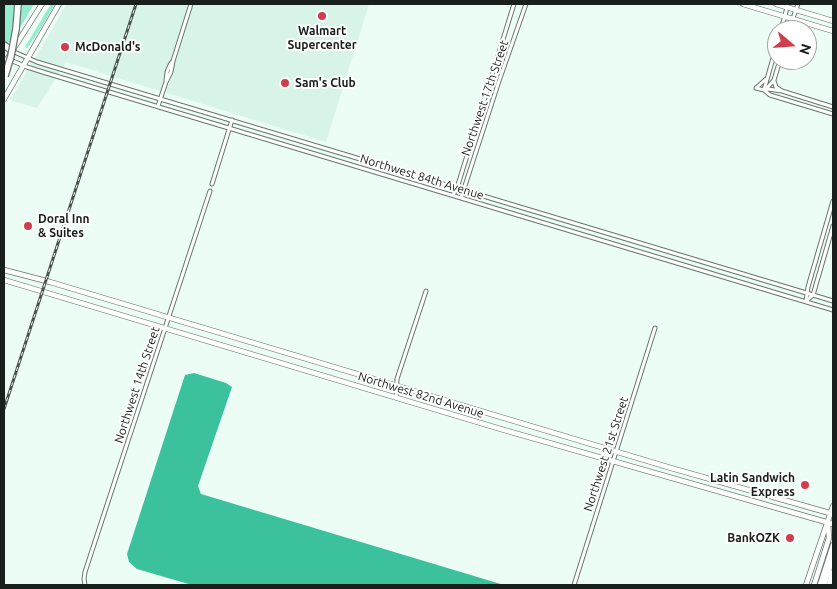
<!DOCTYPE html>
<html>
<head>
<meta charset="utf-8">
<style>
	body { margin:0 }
	#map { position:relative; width:837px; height:589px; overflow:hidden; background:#ebfdf5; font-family:Ubuntu,sans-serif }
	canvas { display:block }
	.frame { position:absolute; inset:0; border:5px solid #191f1d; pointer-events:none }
	.north { position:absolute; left:767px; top:20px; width:50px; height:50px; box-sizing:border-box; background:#fff; border:1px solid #a3a5a5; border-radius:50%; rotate:108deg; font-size:14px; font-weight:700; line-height:20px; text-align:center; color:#191f1d }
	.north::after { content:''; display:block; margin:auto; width:18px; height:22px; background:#cf3e4c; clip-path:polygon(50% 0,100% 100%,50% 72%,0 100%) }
</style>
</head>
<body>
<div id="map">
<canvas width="837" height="589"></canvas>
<div class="frame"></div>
<div class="north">N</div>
</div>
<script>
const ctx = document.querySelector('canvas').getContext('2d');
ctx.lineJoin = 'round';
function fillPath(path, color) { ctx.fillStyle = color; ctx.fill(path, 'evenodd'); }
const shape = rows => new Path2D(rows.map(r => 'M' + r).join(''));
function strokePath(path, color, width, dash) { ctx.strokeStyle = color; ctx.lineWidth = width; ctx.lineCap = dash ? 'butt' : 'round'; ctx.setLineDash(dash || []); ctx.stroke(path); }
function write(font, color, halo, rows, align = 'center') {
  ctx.font = font + ' Ubuntu,sans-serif'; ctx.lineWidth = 4; ctx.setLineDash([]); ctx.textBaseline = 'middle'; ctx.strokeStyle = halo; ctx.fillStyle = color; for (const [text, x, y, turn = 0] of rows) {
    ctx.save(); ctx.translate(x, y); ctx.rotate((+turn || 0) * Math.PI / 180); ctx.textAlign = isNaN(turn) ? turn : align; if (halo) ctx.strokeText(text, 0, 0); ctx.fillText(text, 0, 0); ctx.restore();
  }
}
fillPath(shape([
	[66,4,369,4,326,142,66,62,37,108,10,100,52,30]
]), '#d8f3e8');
fillPath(shape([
	[4,4,15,4,12,38,6,45,4,42],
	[20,4,34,4,18,31],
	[51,4,55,4,39,31,27,48,25,47]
]), '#95ebcd');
fillPath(shape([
	[194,373,226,383,232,387,198,486,201,494,504,585,192,585,137,569,129,562,127,554,185,375]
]), '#3bc19b');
const street = shape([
	[781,30,788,4],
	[789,30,798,4],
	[12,51,37,62,833,301],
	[10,60,27,67,46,73,833,310],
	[166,81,167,72,170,65,172,62],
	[774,81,776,87,782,91],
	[756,88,764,90,768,89,782,91,833,107],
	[756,88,766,79],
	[767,88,774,80,780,60],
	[764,90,770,95,833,114],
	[764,90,777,44],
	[158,106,166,82,171,72,173,61,191,4],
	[212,184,232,120],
	[453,195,457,188,514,4],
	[461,198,499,81,526,4],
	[806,301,808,287,833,201],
	[806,301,813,295,833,226],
	[396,397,397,379,426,291],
	[85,585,84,579,85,572,210,191],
	[574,585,655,328]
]);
const secondary = shape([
	[743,4,833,31],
	[776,4,833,21],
	[14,48,42,4],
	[4,64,10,55],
	[4,99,59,4],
	[4,270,50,282,671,468,833,514],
	[4,280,504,430,833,524],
	[806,585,833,506],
	[814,585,829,538,828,523],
	[820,585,833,545],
	[824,585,833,558],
	[829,585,833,572]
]);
const highway = shape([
	[16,29,18,4],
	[4,45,12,51]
]);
strokePath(street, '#66766f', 5);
strokePath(secondary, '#66766f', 6);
strokePath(highway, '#66766f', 8);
strokePath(street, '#fff', 3);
strokePath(secondary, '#fff', 4.5);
strokePath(highway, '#fff', 5.5);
const rail = shape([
	[4,409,136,4]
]);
strokePath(rail, '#49524f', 3);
strokePath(rail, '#fff', 1, [4]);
const highwayBridge = shape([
	[5,76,11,56,16,29]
]);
strokePath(highwayBridge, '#66766f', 8, []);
strokePath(highwayBridge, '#fff', 5.5);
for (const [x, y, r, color] of [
	[322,16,5,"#cf3e4c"],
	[65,47,5,"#cf3e4c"],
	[285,83,5,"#cf3e4c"],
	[28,226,5,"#cf3e4c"],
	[805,485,5,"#cf3e4c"],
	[790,538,5,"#cf3e4c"]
]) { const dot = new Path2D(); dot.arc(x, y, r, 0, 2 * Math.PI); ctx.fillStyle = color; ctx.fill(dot); strokePath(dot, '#fff', 2); }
write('bold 12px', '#191f1d', '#fff', [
	["Walmart",322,31,"center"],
	["Supercenter",322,45,"center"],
	["McDonald's",75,47],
	["Sam's Club",295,83],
	["Doral Inn",38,219],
	["& Suites",38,233],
	["Latin Sandwich",795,478,"right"],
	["Express",795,492,"right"],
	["BankOZK",780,538,"right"]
], 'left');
write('12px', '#191f1d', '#fff', [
	["Northwest 17th Street",485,98,-71],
	["Northwest 84th Avenue",422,177,17],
	["Northwest 14th Street",137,385,-72],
	["Northwest 82nd Avenue",421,395,17],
	["Northwest 21st Street",606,454,-72]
]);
</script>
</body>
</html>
